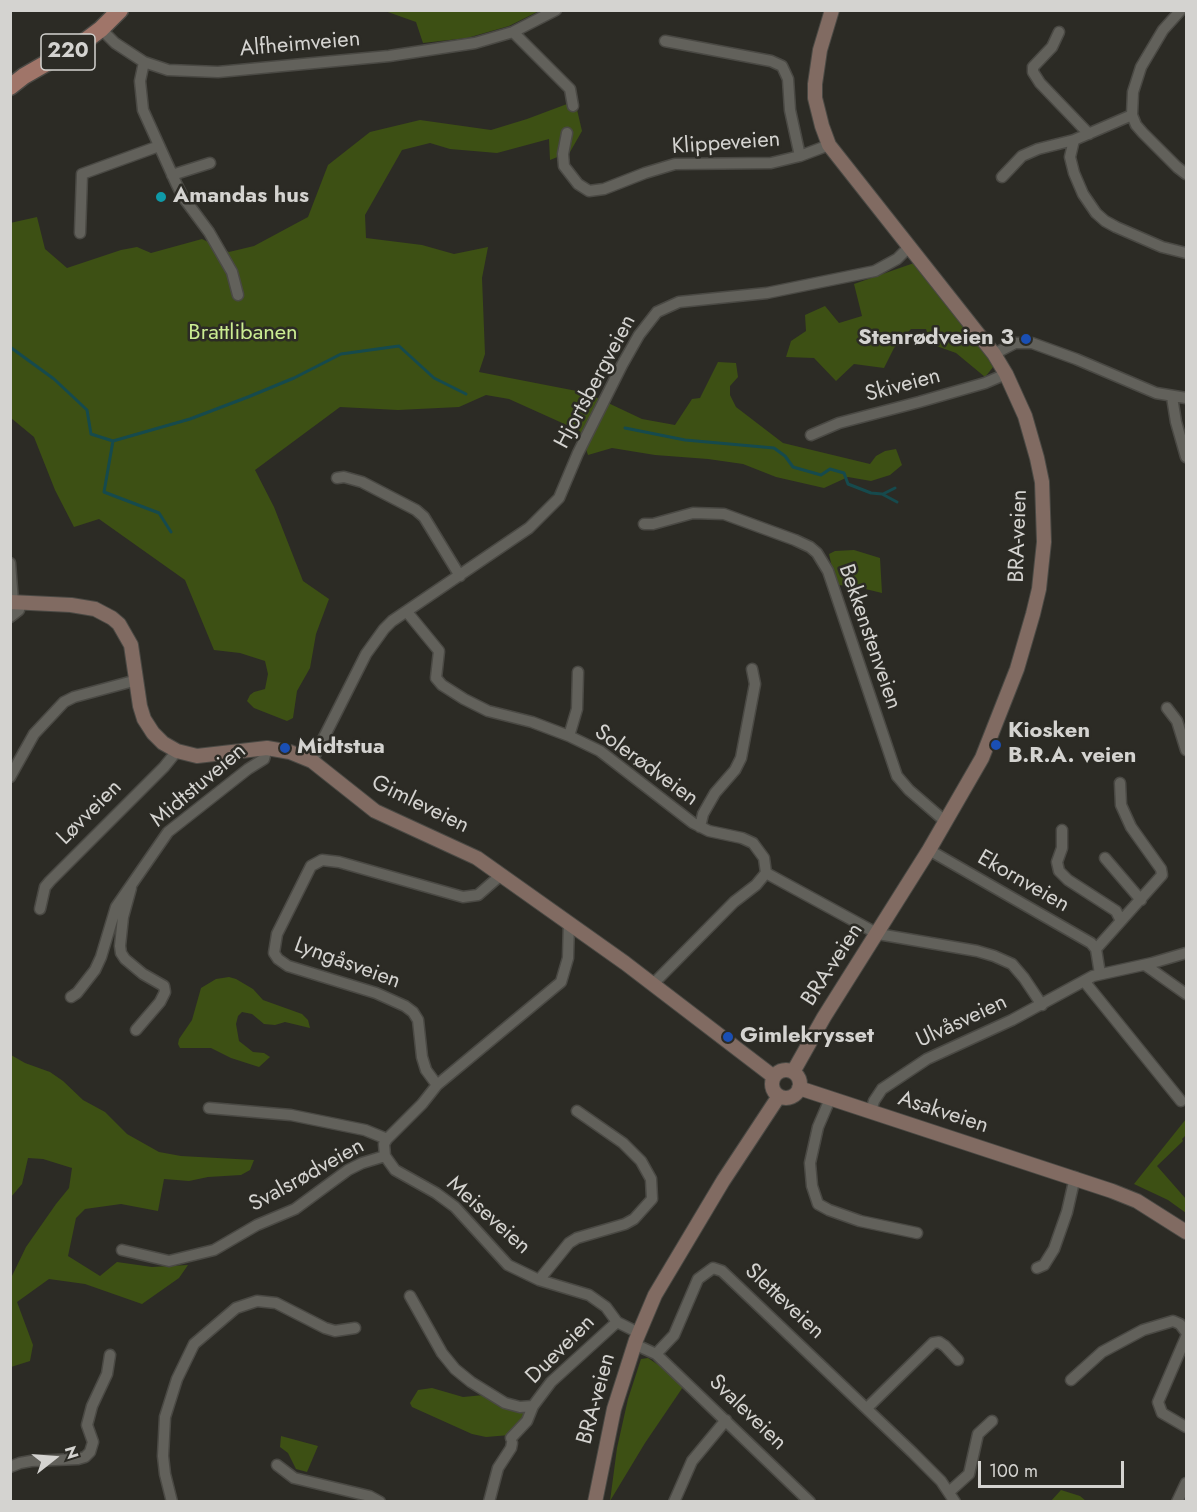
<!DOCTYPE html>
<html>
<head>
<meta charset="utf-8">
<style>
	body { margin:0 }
	#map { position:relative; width:1197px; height:1512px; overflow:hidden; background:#2c2b25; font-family:Jost,sans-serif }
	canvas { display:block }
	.frame { position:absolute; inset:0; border:12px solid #d4d3d0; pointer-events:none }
	.north { position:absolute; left:24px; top:1428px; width:60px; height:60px; -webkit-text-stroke:4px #2c2b25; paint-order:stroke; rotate:73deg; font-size:16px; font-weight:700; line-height:24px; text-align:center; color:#d4d3d0 }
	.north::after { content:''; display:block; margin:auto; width:21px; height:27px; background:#d4d3d0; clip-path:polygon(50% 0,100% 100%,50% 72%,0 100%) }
	.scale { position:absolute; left:978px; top:1461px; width:146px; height:27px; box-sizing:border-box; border:3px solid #d4d3d0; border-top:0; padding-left:8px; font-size:18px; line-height:21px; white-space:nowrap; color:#d4d3d0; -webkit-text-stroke:4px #2c2b25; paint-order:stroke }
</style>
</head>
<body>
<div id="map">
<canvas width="1197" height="1512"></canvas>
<div class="frame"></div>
<div class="north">N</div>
<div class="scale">100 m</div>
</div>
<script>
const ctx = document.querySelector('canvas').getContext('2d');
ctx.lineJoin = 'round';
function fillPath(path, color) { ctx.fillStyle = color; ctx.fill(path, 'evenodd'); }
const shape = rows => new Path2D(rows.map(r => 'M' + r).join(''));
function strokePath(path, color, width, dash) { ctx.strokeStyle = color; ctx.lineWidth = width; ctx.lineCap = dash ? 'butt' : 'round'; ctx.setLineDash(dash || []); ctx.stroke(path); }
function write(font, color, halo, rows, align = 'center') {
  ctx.font = font + ' Jost,sans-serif'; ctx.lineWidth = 5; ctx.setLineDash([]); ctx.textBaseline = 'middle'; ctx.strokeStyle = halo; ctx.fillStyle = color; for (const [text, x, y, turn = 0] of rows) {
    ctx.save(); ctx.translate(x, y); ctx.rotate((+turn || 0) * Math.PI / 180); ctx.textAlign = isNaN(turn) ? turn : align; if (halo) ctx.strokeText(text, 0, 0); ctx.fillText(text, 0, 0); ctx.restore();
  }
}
fillPath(shape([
	[385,11,539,10,539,11,509,26,467,38,423,43,416,22],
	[575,101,582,131,570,152,550,160,549,139,497,153,450,149,430,143,402,150,365,215,366,238,422,245,454,254,488,247,482,278,485,354,479,372,587,393,642,419,675,425,692,399,700,398,718,362,736,363,738,377,730,386,730,395,736,407,783,443,870,464,876,456,885,451,896,449,902,465,890,475,871,481,848,477,824,488,776,477,743,464,708,459,655,455,612,448,588,455,580,431,509,399,486,395,459,407,398,410,340,407,255,470,274,507,303,581,329,599,316,634,310,668,297,691,293,718,287,721,254,708,247,701,250,695,254,692,265,689,268,674,265,661,240,653,214,650,185,580,99,519,74,527,55,490,34,437,11,418,10,223,37,217,45,249,67,268,121,250,137,247,151,253,202,239,229,252,254,246,308,217,328,165,370,132,420,120,491,130,527,119],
	[914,263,994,366,985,377,956,353,931,344,926,329,911,329,894,348,884,368,854,364,836,381,814,358,786,357,791,341,806,331,805,315,825,306,839,323,862,316,854,284],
	[854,550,880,558,882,593,853,586,836,585,829,554,835,551],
	[229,977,236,979,253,989,263,1000,302,1014,308,1020,310,1028,285,1022,275,1025,264,1024,252,1014,242,1012,238,1016,236,1024,239,1041,253,1052,264,1053,270,1057,259,1067,231,1058,211,1048,180,1048,178,1044,179,1039,192,1020,201,988,216,979],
	[11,1055,25,1063,50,1072,63,1081,83,1100,105,1112,127,1134,159,1152,181,1156,254,1160,250,1170,241,1175,208,1177,189,1181,164,1179,158,1211,121,1204,85,1209,76,1218,68,1256,100,1276,117,1262,152,1267,188,1265,179,1278,142,1304,85,1284,49,1279,17,1302,33,1345,30,1361,11,1367,11,1278,26,1247,56,1204,69,1188,72,1168,43,1159,28,1158,22,1184,11,1197],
	[1186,1119,1186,1135,1182,1139,1183,1141,1157,1166,1186,1199,1186,1213,1168,1200,1134,1184],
	[648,1358,660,1366,683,1387,645,1443,610,1501,617,1448,628,1399,641,1359],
	[432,1388,463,1397,484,1395,526,1411,525,1416,510,1435,486,1437,472,1434,412,1407,410,1403,418,1390],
	[281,1436,318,1446,307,1472,296,1469,288,1453,280,1447],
	[1061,1490,1080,1496,1086,1501,1051,1501]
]), '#3d5014');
strokePath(shape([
	[10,347,54,379,87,410,91,434,113,441,104,492,159,513,171,532],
	[625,428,685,440,774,448,785,456,793,467,821,475,830,469,844,473,848,484,871,493,882,494,897,502],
	[113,441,190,419,248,397,294,378,341,354,399,346,434,378,466,394],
	[883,494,895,488]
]), '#164a4d', 3);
const street = shape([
	[1181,10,1163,30,1141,67,1133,92,1132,115,1136,125,1143,133,1177,167,1186,174],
	[101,29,115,43,144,62,168,70,218,72,389,56,475,43,513,32,556,10],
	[513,32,570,89,573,106],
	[1059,32,1052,47,1033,67,1033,72,1040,83,1089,134],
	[665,41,771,61,782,66,788,79,790,110,800,156],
	[144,62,140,81,143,110,176,183,183,197,209,232,232,272,238,295],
	[1132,115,1074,140,1070,157,1074,173,1083,194,1096,213,1105,221,1116,227,1162,247,1186,253],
	[567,133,563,154,564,166,578,184,589,191,604,189,645,173,675,164,771,163,800,156,829,145],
	[172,175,210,163],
	[1002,177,1022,156,1038,149,1074,140],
	[80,233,82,174,159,146],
	[994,354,1015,343,1032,343,1076,359,1156,393,1186,398],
	[1172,397,1176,422,1186,457],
	[811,435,839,423,919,402,985,383,1006,374],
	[337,478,344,477,362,482,416,510,424,517,460,576],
	[644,524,653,524,693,513,724,514,795,540,810,547,817,553,828,571,897,776,909,790,946,822],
	[10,563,13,602],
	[407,612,439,651,436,678,442,685,464,699,488,711,532,722,569,736,600,751,693,823,709,831,742,838,753,843,764,858,766,873,878,934,977,951,994,956,1012,964,1024,978,1042,1005],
	[10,617,19,610,21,602],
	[1167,708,1177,721,1186,750],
	[569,736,577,709,578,672],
	[312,761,366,654,384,629,392,621,529,528,559,498,578,453,622,365,639,335,657,312,679,302,767,293,875,271,897,259,909,247],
	[10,777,34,734,64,702,74,697,137,680],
	[700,827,703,814,715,793,735,770,741,758,755,684,752,669],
	[1062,830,1062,848,1057,862,1059,871,1068,880,1116,911,1121,921],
	[929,850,1091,943,1096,949,1100,974],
	[1105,858,1141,900],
	[131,888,123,917,120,946,121,953,125,959,143,974,164,986,165,992,160,1002,136,1030],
	[40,909,45,887,50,881,164,767,177,751],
	[1096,949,1162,875,1161,869,1131,827,1121,805,1120,783],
	[1145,965,1186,994],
	[1084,981,1181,1101],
	[653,984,734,902,756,885,766,873],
	[71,997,77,993,95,970,101,957,116,907,168,832,248,769,264,759,267,748],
	[437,1085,426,1070,422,1057,418,1020,413,1012,405,1006,376,993,288,966,278,959,274,953,277,934,311,866,322,860,339,862,463,897,478,895,501,875],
	[830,1099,818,1127,810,1163,812,1186,818,1204,829,1210,860,1221,917,1233],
	[209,1108,291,1115,365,1130,387,1139],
	[871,1111,874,1101,882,1089,927,1059,1012,1020,1093,976,1152,963,1186,953],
	[385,1156,395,1170,436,1193,455,1207,508,1265,539,1280,589,1295,606,1307,617,1322,639,1333],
	[122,1250,169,1261,214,1250,257,1225,295,1209,348,1170,362,1163,385,1156,384,1144,387,1139,422,1104,437,1085,561,982,568,958,569,922],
	[1037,1268,1044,1265,1054,1249,1067,1212,1075,1177],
	[539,1280,569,1243,577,1238,625,1224,634,1219,652,1199,651,1179,641,1161,623,1143,577,1111],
	[410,1296,442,1353,455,1369,471,1382,505,1403,520,1407,533,1406],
	[1186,1337,1158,1402,1162,1413,1186,1427],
	[634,1344,656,1354,674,1335,698,1279,713,1268,722,1271,913,1453,941,1481,955,1502],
	[656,1354,810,1502],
	[1071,1380,1102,1352,1143,1330,1173,1321,1180,1324,1186,1332],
	[867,1408,933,1343,939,1342,945,1346,958,1360],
	[511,1438,527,1421,533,1406,551,1382,617,1322],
	[277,1465,294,1478,369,1496,380,1502],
	[10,1467,20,1463,31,1461,78,1459,85,1457,90,1452,93,1442,87,1425,92,1406,107,1374,110,1355],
	[949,1492,969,1474,978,1434,992,1421],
	[172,1502,165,1474,163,1456,165,1417,177,1379,194,1344,236,1308,257,1301,276,1303,325,1328,335,1331,355,1328],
	[489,1502,498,1468,511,1448,512,1443],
	[674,1502,692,1461,726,1420],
	[1177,1502,1186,1483]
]);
const secondary = shape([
	[10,602,71,605,95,609,112,618,119,624,131,645,140,706,144,719,153,733,163,743,177,751,197,756,267,748,290,752,312,761,375,811,477,858,625,963,774,1077],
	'772 1084a14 14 0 1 1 28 0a14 14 0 1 1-28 0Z',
	[793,1072,824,1017,929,850,982,758,1017,669,1033,614,1039,589,1044,542,1042,482,1037,458,1025,416,1006,374,994,354,829,145,822,126,815,98,815,84,820,50,832,10],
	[799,1088,1112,1191,1137,1201,1186,1232],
	[595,1502,614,1409,636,1340,655,1295,723,1181,779,1096]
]);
const primary = shape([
	[10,87,24,76,85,41,101,29,120,10]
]);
strokePath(street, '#4a4944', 13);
strokePath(secondary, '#4a4944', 16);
strokePath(primary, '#4a4944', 19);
strokePath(street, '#62615b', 10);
strokePath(secondary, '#816b62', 14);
strokePath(primary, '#a07569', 16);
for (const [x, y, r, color] of [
	[161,197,6,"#0f9aa8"],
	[1026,339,6,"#1a4fb4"],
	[996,745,6,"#1a4fb4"],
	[285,748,6,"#1a4fb4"],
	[728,1037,6,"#1a4fb4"]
]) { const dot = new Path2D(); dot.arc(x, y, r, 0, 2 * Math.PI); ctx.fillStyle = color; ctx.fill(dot); strokePath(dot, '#2c2b25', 2); }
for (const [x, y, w] of [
	[68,52,54]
]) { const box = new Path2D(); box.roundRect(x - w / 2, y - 18, w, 36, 4.5); ctx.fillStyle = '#2c2b25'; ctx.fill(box); strokePath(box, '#d4d3d0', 1.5); }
write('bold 21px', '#d4d3d0', null, [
	["220",68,52]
]);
write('22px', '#d4d3d0', '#2c2b25', [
	["Alfheimveien",300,45,-5],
	["Klippeveien",726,144,-4],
	["Hjortsbergveien",596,382,-62],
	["Skiveien",903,386,-15],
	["BRA-veien",1019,536,-88],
	["Bekkenstenveien",869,637,71],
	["Solerødveien",646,766,36],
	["Midtstuveien",199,786,-40],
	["Gimleveien",420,805,26],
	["Løvveien",90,813,-45],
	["Ekornveien",1023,882,30],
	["Lyngåsveien",347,964,20],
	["BRA-veien",833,965,-57],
	["Ulvåsveien",962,1022,-25],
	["Asakveien",943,1113,18],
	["Svalsrødveien",307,1176,-29],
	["Meiseveien",488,1216,42],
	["Sletteveien",784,1302,43],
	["Dueveien",561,1350,-45],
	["BRA-veien",597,1399,-75],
	["Svaleveien",747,1413,44]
]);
write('bold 22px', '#d4d3d0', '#2c2b25', [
	["Amandas hus",173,197],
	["Stenrødveien 3",1014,339,"right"],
	["Kiosken",1008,732],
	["B.R.A. veien",1008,757],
	["Midtstua",297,748],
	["Gimlekrysset",740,1037]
], 'left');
write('22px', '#cbec92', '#2c2b25', [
	["Brattlibanen",243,334]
]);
</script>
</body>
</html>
